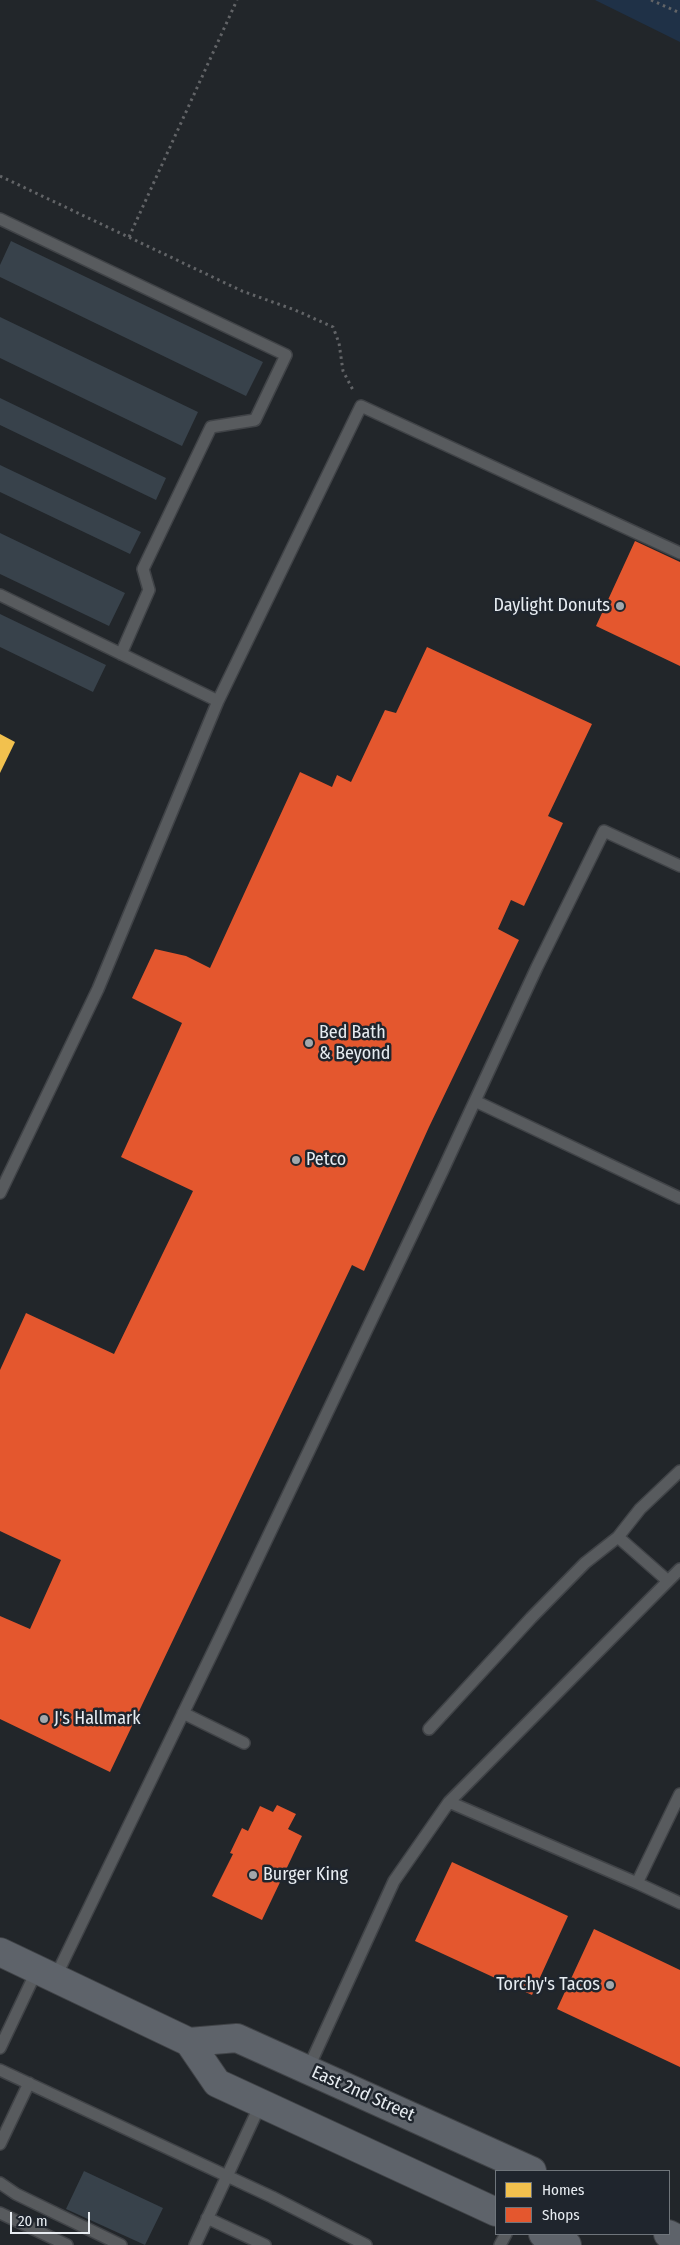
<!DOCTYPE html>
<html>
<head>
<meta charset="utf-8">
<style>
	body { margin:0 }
	#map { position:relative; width:680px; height:2245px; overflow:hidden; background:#22262a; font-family:"Fira Sans Condensed",sans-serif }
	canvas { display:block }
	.legend { position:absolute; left:495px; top:2170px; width:175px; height:65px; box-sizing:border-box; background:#1f252d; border:1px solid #6f757b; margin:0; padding:6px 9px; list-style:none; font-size:15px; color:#e7ecf1 }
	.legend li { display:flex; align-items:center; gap:10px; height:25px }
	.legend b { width:25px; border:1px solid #6f757b }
	.scale { position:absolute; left:10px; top:2212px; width:80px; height:22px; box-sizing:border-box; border:2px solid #e7ecf1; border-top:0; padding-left:6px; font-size:15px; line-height:18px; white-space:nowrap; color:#e7ecf1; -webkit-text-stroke:4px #1f252d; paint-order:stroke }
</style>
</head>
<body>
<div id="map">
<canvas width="680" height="2245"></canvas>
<ul class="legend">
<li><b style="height:14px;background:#f2c14e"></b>Homes</li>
<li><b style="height:14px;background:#e4572e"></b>Shops</li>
</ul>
<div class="scale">20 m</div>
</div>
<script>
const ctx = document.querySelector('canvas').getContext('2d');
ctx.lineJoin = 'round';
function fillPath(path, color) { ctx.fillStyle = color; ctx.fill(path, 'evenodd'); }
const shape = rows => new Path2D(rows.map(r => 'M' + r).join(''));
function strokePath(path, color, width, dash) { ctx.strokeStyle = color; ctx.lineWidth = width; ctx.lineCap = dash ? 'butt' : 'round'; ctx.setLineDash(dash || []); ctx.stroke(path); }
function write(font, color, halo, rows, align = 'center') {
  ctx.font = font + ' "Fira Sans Condensed",sans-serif'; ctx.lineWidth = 5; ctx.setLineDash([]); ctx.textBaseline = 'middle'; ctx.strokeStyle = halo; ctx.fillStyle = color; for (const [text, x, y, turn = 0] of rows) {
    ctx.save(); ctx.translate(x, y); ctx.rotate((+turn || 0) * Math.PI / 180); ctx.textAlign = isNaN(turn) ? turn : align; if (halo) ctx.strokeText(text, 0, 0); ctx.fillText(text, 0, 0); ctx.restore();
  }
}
fillPath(shape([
	[595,0,680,0,680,42]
]), '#1f3147');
fillPath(shape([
	[0,734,15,742,0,773]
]), '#f2c14e');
fillPath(shape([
	[635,541,680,562,680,666,596,626],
	[427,647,592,724,548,816,563,823,524,906,511,900,498,929,519,940,429,1127,364,1271,352,1265,110,1772,0,1719,0,1616,30,1629,61,1560,0,1531,0,1370,26,1313,114,1354,193,1191,121,1157,182,1023,132,998,155,949,186,956,210,968,300,772,332,787,337,775,351,782,385,710,396,713],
	[277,1805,296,1814,288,1829,302,1836,262,1920,212,1896,233,1854,230,1853,242,1828,248,1831,260,1806,273,1812],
	[452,1862,568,1916,532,1995,415,1941],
	[594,1929,680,1970,680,2067,557,2009]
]), '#e4572e');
fillPath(shape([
	[11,241,263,362,246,396,0,277,0,265],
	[0,317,198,412,182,446,0,358],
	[0,398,166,478,156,500,0,425],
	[0,465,141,532,130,554,0,492],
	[0,533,125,593,109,626,0,574],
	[0,614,106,665,93,692,0,647],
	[84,2171,163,2208,145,2245,66,2209]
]), '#38424b');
const lane = shape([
	[0,219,286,355,255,420,211,427,143,569,149,590,121,654],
	[0,595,218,701],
	[475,1101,680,1198],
	[0,1193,98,989,218,701,361,406,680,553],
	[618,1537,668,1581],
	[183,1713,244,1743],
	[429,1729,531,1618,585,1563,618,1537,640,1509,680,1471],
	[449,1802,637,1883,680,1794],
	[637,1883,680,1903],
	[55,1978,222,1633,442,1172,537,967,604,831,680,866],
	[0,2048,37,1970],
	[308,2069,394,1881,449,1802,680,1569],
	[0,2070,272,2197,366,2245],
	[0,2144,29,2083],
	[0,2183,16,2194,121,2245],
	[0,2213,67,2245],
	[207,2218,265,2245],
	[195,2245,261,2103],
	[500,2245,506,2234]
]);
const primary = shape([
	[0,1952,189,2042,217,2083,496,2212],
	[189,2042,237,2038,532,2171],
	[543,2234,567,2245],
	[668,2234,680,2240]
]);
strokePath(lane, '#404347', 14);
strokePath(primary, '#404347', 30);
strokePath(shape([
	[651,0,680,13],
	[0,176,242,291,295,310,333,327,339,343,343,371,353,390],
	[129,237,237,0]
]), '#626467', 3, [2.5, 4]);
strokePath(lane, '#585b5e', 11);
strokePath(primary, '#5e636a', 28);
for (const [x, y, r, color] of [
	[620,606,5,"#a2a7ab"],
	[309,1043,5,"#a2a7ab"],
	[296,1160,5,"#a2a7ab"],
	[44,1719,5,"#a2a7ab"],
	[253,1875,5,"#a2a7ab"],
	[610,1985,5,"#a2a7ab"]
]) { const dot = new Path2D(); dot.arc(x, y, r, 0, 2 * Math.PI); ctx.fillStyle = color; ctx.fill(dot); strokePath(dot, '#1f252d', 2); }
write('18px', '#e7ecf1', '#1f252d', [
	["Daylight Donuts",610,606,"right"],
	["Bed Bath",319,1033],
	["& Beyond",319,1054],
	["Petco",306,1160],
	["J's Hallmark",54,1719],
	["Burger King",263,1875],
	["Torchy's Tacos",600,1985,"right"]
], 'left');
write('18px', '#e7ecf1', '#1f252d', [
	["East 2nd Street",363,2094,24]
]);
</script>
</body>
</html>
